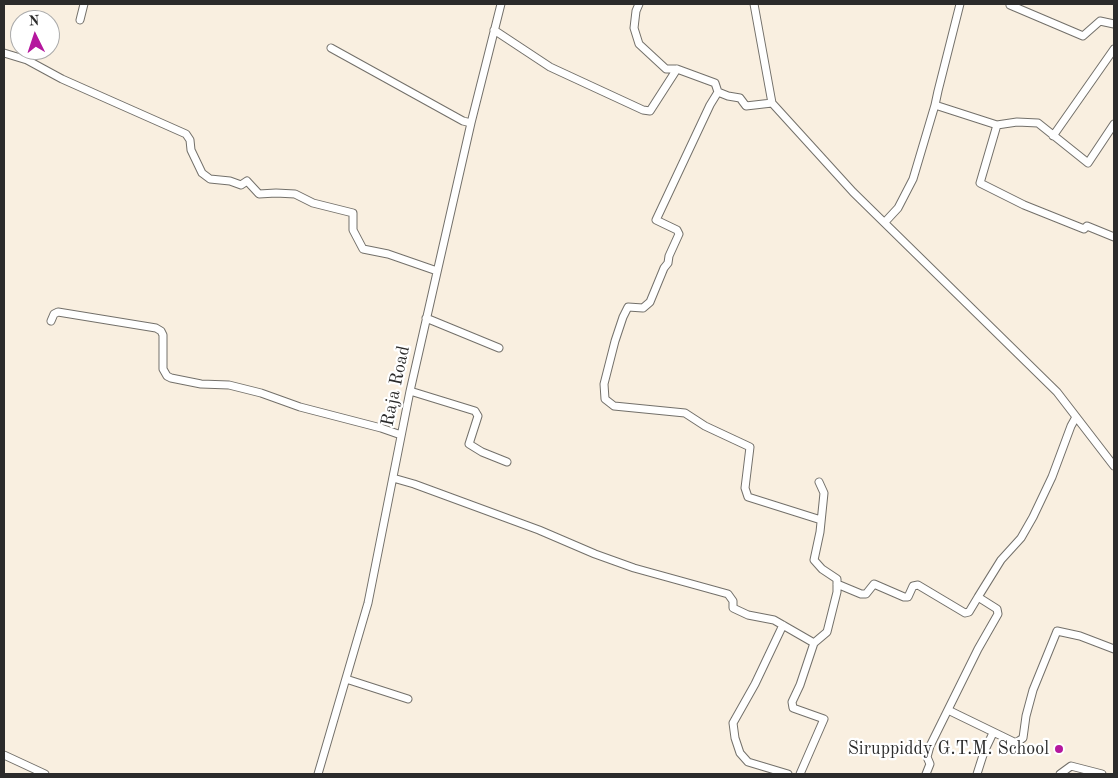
<!DOCTYPE html>
<html>
<head>
<meta charset="utf-8">
<style>
	body { margin:0 }
	#map { position:relative; width:1118px; height:778px; overflow:hidden; background:#f9efe0; font-family:"Old Standard TT",serif }
	canvas { display:block }
	.frame { position:absolute; inset:0; border:5px solid #2b2b2b; pointer-events:none }
	.north { position:absolute; left:10px; top:10px; width:50px; height:50px; box-sizing:border-box; background:#fff; border:1px solid #aaa; border-radius:50%; rotate:356deg; font-size:14px; font-weight:700; line-height:20px; text-align:center; color:#2b2b2b }
	.north::after { content:''; display:block; margin:auto; width:18px; height:22px; background:#b5179e; clip-path:polygon(50% 0,100% 100%,50% 72%,0 100%) }
</style>
</head>
<body>
<div id="map">
<canvas width="1118" height="778"></canvas>
<div class="frame"></div>
<div class="north">N</div>
</div>
<script>
const ctx = document.querySelector('canvas').getContext('2d');
ctx.lineJoin = 'round';
const shape = rows => new Path2D(rows.map(r => 'M' + r).join(''));
function strokePath(path, color, width, dash) { ctx.strokeStyle = color; ctx.lineWidth = width; ctx.lineCap = dash ? 'butt' : 'round'; ctx.setLineDash(dash || []); ctx.stroke(path); }
function write(font, color, halo, rows, align = 'center') {
  ctx.font = font + ' "Old Standard TT",serif'; ctx.lineWidth = 4.5; ctx.setLineDash([]); ctx.textBaseline = 'middle'; ctx.strokeStyle = halo; ctx.fillStyle = color; for (const [text, x, y, turn = 0] of rows) {
    ctx.save(); ctx.translate(x, y); ctx.rotate((+turn || 0) * Math.PI / 180); ctx.textAlign = isNaN(turn) ? turn : align; if (halo) ctx.strokeText(text, 0, 0); ctx.fillText(text, 0, 0); ctx.restore();
  }
}
const minor = shape([
	[639,4,636,11,634,28,639,44,666,69,677,69,715,83,718,92,728,96,740,98,746,106,772,103],
	[754,4,772,103,853,192,1057,392,1114,466],
	[1010,5,1083,36,1100,21,1114,24],
	[80,20,84,4],
	[494,30,550,67,643,110,650,111,677,69],
	[331,48,463,121,471,123],
	[4,53,27,60,62,79,186,134,190,140,191,150,202,173,210,179,230,181,241,185,247,181,259,194,276,193,295,194,313,203,353,213,353,230,363,249,388,254,437,271],
	[718,92,710,105,656,220,677,230,679,234,669,256,668,263,664,268,650,302,643,308,628,307,623,317,615,341,604,384,605,399,614,406,685,413,705,426,750,447,745,488,748,497,821,520],
	[935,105,997,125,1017,122,1038,123,1088,163,1114,124],
	[997,125,980,183,1024,205,1084,229,1087,226,1114,237],
	[1053,136,1114,49],
	[885,222,898,208,913,179,935,105,938,91,960,4],
	[426,318,499,348],
	[51,321,54,314,58,312,156,328,161,331,163,335,163,369,167,376,171,378,201,384,229,385,261,393,300,407,381,428,401,435],
	[410,391,475,411,478,416,469,444,482,452,507,462],
	[393,478,414,484,539,530,595,554,634,568,728,594,733,601,733,608,748,615,774,620,814,643,827,632,837,592,837,579,822,569,814,560,820,532,824,493,819,482],
	[837,584,861,594,866,594,874,584,904,597,908,597,913,586,918,585,965,613,969,612,978,597],
	[783,625,755,684,733,723,735,738,740,753,748,762,788,774],
	[346,679,408,699],
	[948,710,1016,743,1023,738,1026,716,1033,690,1057,631,1080,636,1114,649],
	[4,755,45,774],
	[318,774,368,603,410,391,471,123,501,4],
	[800,774,824,719,793,708,792,702,800,685,814,643],
	[926,774,930,764,927,757,930,746,978,649,998,614,997,609,978,597,1001,560,1021,538,1033,517,1052,477,1071,426,1076,417],
	[977,774,984,752,993,733],
	[1060,774,1071,766,1102,774]
]);
strokePath(minor, '#73706a', 9);
strokePath(minor, '#fff', 7);
for (const [x, y, r, color] of [
	[1059,749,5,"#b5179e"]
]) { const dot = new Path2D(); dot.arc(x, y, r, 0, 2 * Math.PI); ctx.fillStyle = color; ctx.fill(dot); strokePath(dot, '#fff', 2); }
write('18px', '#2b2b2b', '#fff', [
	["Raja Road",396,386,-78]
]);
write('18px', '#2b2b2b', '#fff', [
	["Siruppiddy G.T.M. School",1049,749]
], 'right');
</script>
</body>
</html>
